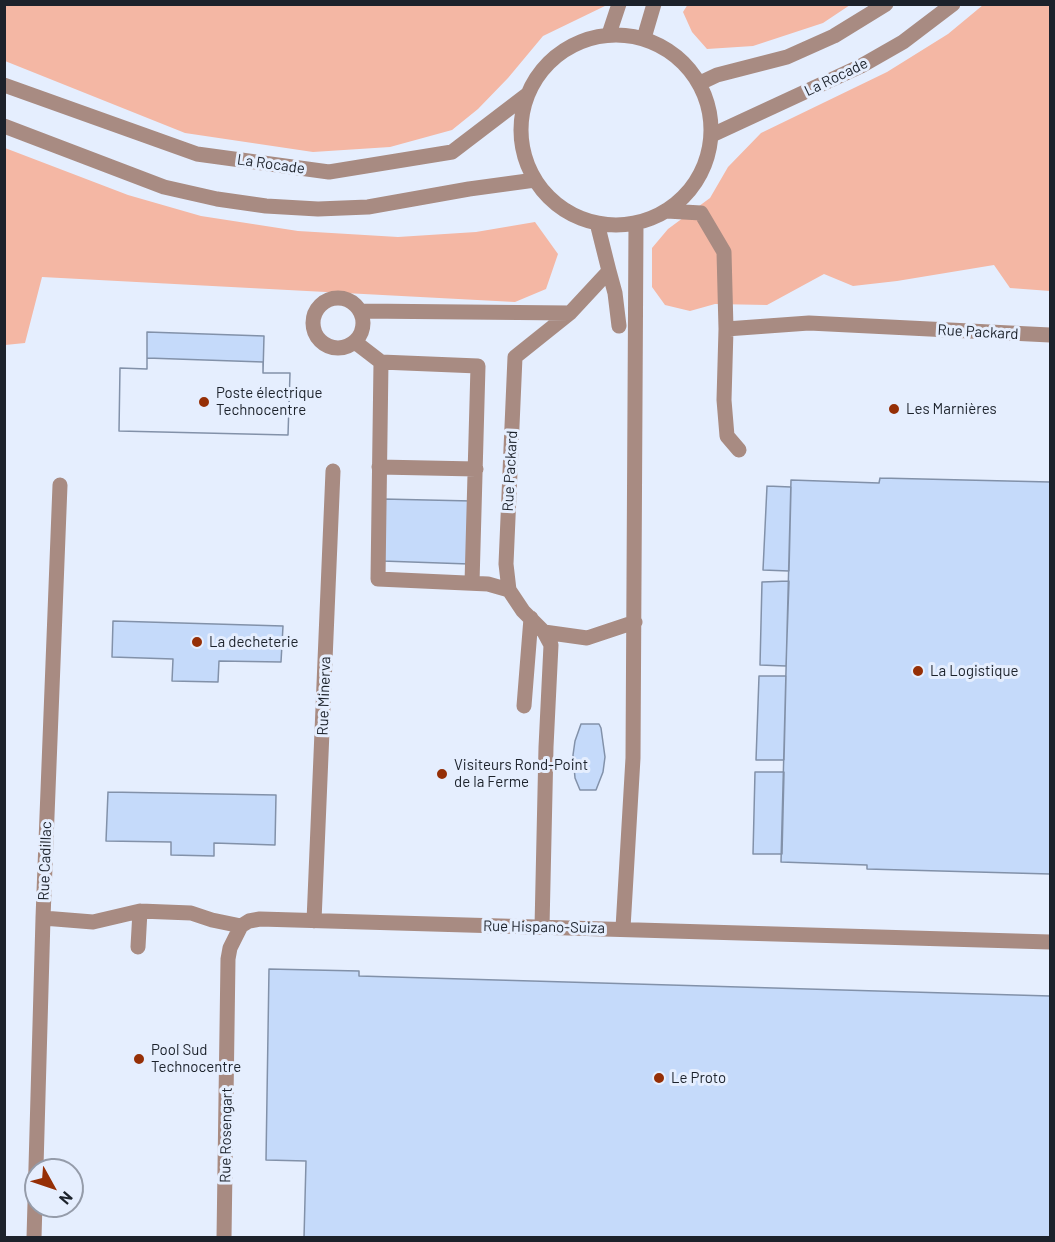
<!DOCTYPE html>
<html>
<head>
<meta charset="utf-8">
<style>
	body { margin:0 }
	#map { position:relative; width:1055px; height:1242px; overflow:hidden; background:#e5eefe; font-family:Barlow,sans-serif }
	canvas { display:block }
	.frame { position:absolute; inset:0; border:6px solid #1c222b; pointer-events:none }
	.north { position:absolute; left:24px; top:1158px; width:60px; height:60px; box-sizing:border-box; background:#e5eefe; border:2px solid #959caa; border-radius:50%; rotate:130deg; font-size:16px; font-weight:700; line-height:24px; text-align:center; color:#1c222b }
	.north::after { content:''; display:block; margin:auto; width:21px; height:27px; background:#952f06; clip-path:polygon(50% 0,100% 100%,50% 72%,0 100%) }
</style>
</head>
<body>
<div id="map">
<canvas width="1055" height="1242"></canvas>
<div class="frame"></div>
<div class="north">N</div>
</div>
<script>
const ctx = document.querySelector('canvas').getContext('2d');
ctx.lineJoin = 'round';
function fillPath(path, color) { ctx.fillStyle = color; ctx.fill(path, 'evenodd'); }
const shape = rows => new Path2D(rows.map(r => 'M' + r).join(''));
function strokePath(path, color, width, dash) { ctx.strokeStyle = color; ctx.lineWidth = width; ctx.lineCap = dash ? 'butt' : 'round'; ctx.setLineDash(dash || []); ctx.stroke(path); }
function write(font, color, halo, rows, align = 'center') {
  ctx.font = font + ' Barlow,sans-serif'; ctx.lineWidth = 6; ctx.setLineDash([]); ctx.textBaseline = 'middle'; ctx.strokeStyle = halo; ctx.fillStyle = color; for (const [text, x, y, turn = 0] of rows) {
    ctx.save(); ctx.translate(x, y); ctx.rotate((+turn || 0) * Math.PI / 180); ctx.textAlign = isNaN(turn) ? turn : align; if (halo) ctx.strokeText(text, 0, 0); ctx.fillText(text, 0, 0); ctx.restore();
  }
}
fillPath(shape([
	[5,4,607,4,607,5,543,36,508,78,478,109,452,130,390,147,313,152,185,133,5,61],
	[688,4,850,4,850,5,823,23,753,46,707,49,692,32,683,12],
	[983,5,1050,5,1050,291,1010,288,994,265,897,281,853,286,824,274,767,305,715,304,690,311,665,305,652,287,652,248,668,229,710,198,728,167,761,133,887,72,948,34],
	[5,148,128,195,201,216,298,231,398,237,476,232,535,222,558,254,546,289,515,302,42,277,25,343,5,345]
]), '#f4b7a4');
const building = shape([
	[147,332,264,336,263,373,290,373,288,435,119,431,120,368,147,369,147,332],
	[147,358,263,362,263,373,290,373,288,435,119,431,120,368,147,369,147,358],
	[880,478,1050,482,1050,874,867,869,867,865,781,862,791,480,879,483,880,478],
	[767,486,791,487,789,571,763,570,767,486],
	[383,499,472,501,469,564,382,561,383,499],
	[789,581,786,666,760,665,762,582,789,581],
	[113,621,283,626,281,662,219,661,218,682,172,681,173,659,112,657,113,621],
	[759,676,786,676,784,760,756,760,759,676],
	[581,724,599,724,601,728,605,757,603,772,596,790,580,790,575,778,573,755,575,741,581,724],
	[755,772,784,772,782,854,753,854,755,772],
	[108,792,276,795,275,845,214,843,214,856,171,855,171,842,106,841,108,792],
	[269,969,359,971,359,976,1050,996,1050,1238,304,1238,306,1161,266,1160,269,969]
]);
fillPath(building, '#c5dafa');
strokePath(building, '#8291a9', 1.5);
strokePath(shape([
	[609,34,619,4],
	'521 130a95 95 0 1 1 190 0a95 95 0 1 1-190 0Z',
	[644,38,654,4],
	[700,83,717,75,787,57,834,36,886,4],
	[4,85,197,154,329,172,452,152,528,94],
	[4,126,164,187,217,199,266,206,318,209,368,207,469,189,535,180],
	[712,135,861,66,903,42,953,4],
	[667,211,701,213,724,252,726,329,724,400,727,436,739,450],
	[609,271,615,293,619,326],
	'313 323a25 25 0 1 1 50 0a25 25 0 1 1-50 0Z',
	[361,311,570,313],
	[726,329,809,323,1050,335],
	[355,342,381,362,478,366,472,583],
	[381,362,378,579,488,584,509,590],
	[379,467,476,469],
	[544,632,587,638,635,622],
	[524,706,531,618],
	[43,918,93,922,140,911,191,913,212,920,241,926,249,921,260,919,1050,942],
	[314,921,333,471],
	[542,927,546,747,551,645,544,632,523,611,509,590,506,564,515,357,570,313,609,271,597,223],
	[623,928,633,758,636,223],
	[138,947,140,911],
	[34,1238,43,918,60,485],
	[224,1238,228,959,230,948,241,926]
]), '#a88b82', 15);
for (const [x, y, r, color] of [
	[204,402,6,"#952f06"],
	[894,409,6,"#952f06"],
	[197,642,6,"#952f06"],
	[918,671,6,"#952f06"],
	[442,774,6,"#952f06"],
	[139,1059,6,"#952f06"],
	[659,1078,6,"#952f06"]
]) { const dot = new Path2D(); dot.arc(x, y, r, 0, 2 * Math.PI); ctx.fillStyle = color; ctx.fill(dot); strokePath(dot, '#e5eefe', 2); }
write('15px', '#1c222b', '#e5eefe', [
	["La Rocade",836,77,-26],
	["La Rocade",271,164,8],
	["Rue Packard",978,332,3],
	["Rue Packard",510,471,-87],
	["Rue Minerva",324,696,-88],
	["Rue Cadillac",45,861,-88],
	["Rue Hispano-Suiza",544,927,1],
	["Rue Rosengart",226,1135,-89]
]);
write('15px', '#1c222b', '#e5eefe', [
	["Poste électrique",216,393],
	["Technocentre",216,410],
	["Les Marnières",906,409],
	["La decheterie",209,642],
	["La Logistique",930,671],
	["Visiteurs Rond-Point",454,765],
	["de la Ferme",454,782],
	["Pool Sud",151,1050],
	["Technocentre",151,1067],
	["Le Proto",671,1078]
], 'left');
</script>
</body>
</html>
